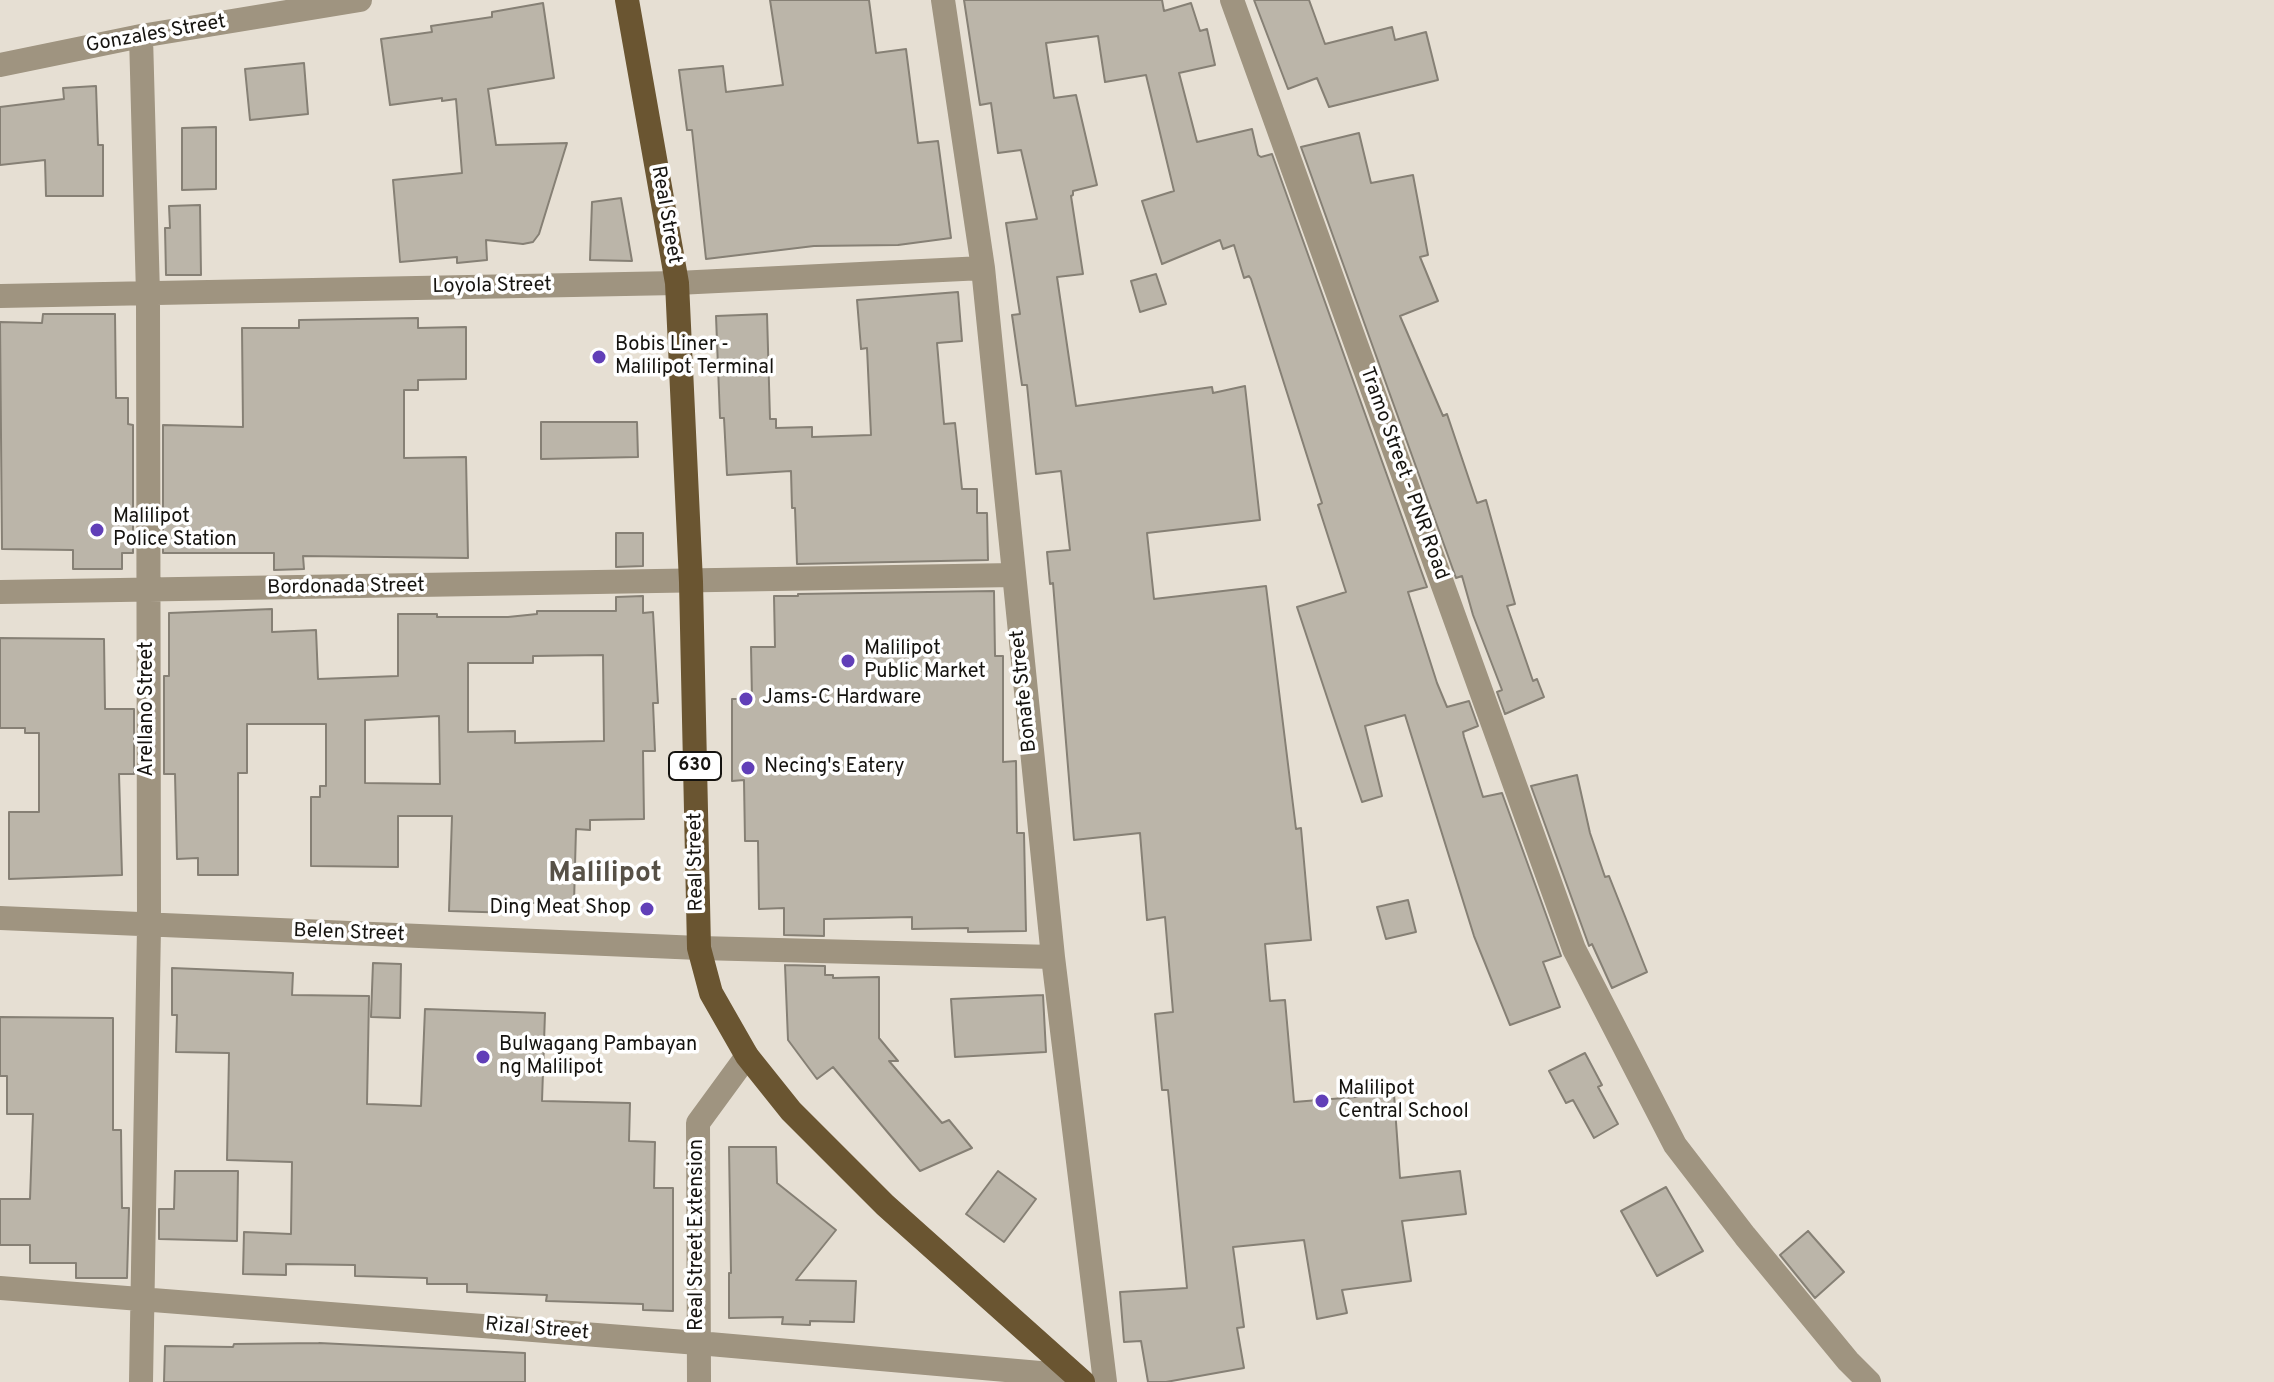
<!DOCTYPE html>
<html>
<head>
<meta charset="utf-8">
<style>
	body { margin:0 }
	canvas { display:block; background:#e6dfd3 }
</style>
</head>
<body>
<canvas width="2274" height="1382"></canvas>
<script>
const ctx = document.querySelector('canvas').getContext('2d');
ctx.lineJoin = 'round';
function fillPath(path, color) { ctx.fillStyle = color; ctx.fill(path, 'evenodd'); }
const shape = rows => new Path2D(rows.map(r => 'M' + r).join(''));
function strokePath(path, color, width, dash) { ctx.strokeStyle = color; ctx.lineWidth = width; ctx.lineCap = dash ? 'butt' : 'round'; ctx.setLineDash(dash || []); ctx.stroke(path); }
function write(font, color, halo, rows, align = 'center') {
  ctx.font = font + ' Overpass,sans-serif'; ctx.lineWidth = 7; ctx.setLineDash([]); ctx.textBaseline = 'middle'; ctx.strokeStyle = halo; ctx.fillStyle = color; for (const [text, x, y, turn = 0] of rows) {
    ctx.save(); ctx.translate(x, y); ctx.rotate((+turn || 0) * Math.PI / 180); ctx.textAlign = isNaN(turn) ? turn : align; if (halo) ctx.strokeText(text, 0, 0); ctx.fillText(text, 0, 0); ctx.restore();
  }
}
const building = shape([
	[770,0,869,0,876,53,906,49,918,143,938,141,951,238,898,245,814,246,706,259,692,130,687,130,679,70,723,66,726,92,783,85,770,0],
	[964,0,1162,0,1164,11,1191,3,1200,31,1207,29,1215,65,1179,73,1197,142,1252,129,1258,155,1261,157,1272,154,1427,587,1408,592,1437,683,1447,707,1469,701,1478,726,1463,732,1464,737,1483,797,1502,793,1561,956,1543,962,1560,1007,1510,1025,1474,936,1405,715,1365,726,1382,796,1362,802,1297,607,1346,592,1318,505,1322,503,1251,279,1249,276,1244,278,1234,245,1223,249,1220,240,1162,264,1142,201,1174,191,1146,75,1105,82,1098,36,1046,43,1054,98,1076,95,1097,185,1073,191,1073,195,1071,196,1083,274,1057,277,1076,406,1212,387,1213,393,1245,386,1260,520,1147,533,1154,599,1266,586,1296,829,1301,828,1311,940,1265,944,1270,1001,1285,1000,1294,1102,1394,1094,1400,1178,1460,1171,1466,1214,1402,1221,1411,1281,1342,1290,1347,1313,1317,1319,1304,1240,1233,1247,1244,1327,1237,1328,1244,1368,1166,1382,1148,1382,1141,1341,1124,1342,1120,1292,1187,1288,1168,1090,1162,1090,1155,1014,1173,1012,1165,917,1147,920,1140,833,1074,840,1053,583,1050,584,1047,552,1070,550,1061,471,1036,474,1027,385,1022,385,1012,315,1020,314,1006,223,1037,219,1021,150,998,153,991,103,980,105,964,0],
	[1254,0,1309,0,1325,44,1392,27,1395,40,1426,32,1438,80,1329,107,1317,78,1288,89,1254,0],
	[543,3,554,78,488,89,496,145,567,143,539,234,533,242,523,244,486,240,487,260,457,263,457,257,400,262,393,180,462,173,456,99,442,101,442,98,390,105,381,39,432,32,431,26,492,17,492,12,543,3],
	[304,63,308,114,250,120,245,69,304,63],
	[96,86,98,145,103,145,103,196,46,196,45,160,0,165,0,107,64,99,63,88,96,86],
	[216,127,216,189,182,190,182,128,216,127],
	[1359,133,1371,183,1413,175,1428,255,1420,257,1438,301,1400,316,1443,416,1447,414,1477,503,1486,500,1515,604,1507,606,1533,681,1537,679,1544,697,1505,714,1497,692,1502,690,1473,615,1462,576,1456,578,1301,147,1359,133],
	[621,198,632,261,590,260,592,202,621,198],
	[200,205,201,275,166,275,165,228,170,228,169,206,200,205],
	[1156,274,1166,304,1140,312,1131,281,1156,274],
	[958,292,962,341,937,343,944,424,955,423,962,489,977,489,977,513,987,513,988,560,797,564,795,508,792,508,791,471,727,475,724,418,720,418,716,316,767,314,770,419,776,419,776,428,812,427,812,437,871,435,867,348,861,349,857,300,958,292],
	[43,314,115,314,116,398,128,398,128,424,133,425,133,553,122,553,122,569,73,569,73,550,2,549,0,322,42,323,43,314],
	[418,318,418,328,466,327,466,379,418,380,418,390,404,390,404,458,466,457,468,558,303,556,304,569,274,570,274,553,163,553,163,425,243,427,242,328,299,328,299,320,418,318],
	[541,422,637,422,638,457,541,459,541,422],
	[616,533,643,533,643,566,616,567,616,533],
	[994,591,995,656,1003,656,1003,762,1016,761,1017,833,1024,833,1026,931,968,932,968,928,912,929,912,917,824,919,824,936,784,935,784,908,759,909,758,841,745,841,744,780,732,781,732,699,752,699,751,647,775,647,774,596,798,596,798,594,994,591],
	[643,596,643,613,653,612,658,703,653,703,655,751,643,751,644,819,590,820,590,830,576,829,574,903,515,903,515,913,449,911,452,816,398,816,398,867,311,866,311,797,320,797,320,786,326,786,326,724,247,724,247,773,238,773,238,875,198,875,198,858,177,859,175,774,164,774,164,676,169,676,169,613,272,609,272,632,316,630,318,679,398,676,398,614,437,614,437,617,508,617,537,614,537,611,616,611,616,597,643,596],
	[603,655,604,741,515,743,515,731,468,732,468,663,533,663,533,656,603,655],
	[439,716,440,784,365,783,365,720,439,716],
	[0,638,104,639,105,709,134,709,134,774,119,774,122,875,9,879,9,812,39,812,39,733,25,733,25,728,0,728,0,638],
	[1577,775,1590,833,1605,877,1609,876,1647,972,1612,988,1592,944,1589,946,1588,943,1531,786,1577,775],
	[1408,900,1416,932,1386,939,1377,907,1408,900],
	[373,963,401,964,400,1018,371,1017,373,963],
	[785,965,825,966,825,975,833,975,833,978,879,977,879,1038,898,1061,889,1061,942,1123,949,1120,972,1148,920,1171,833,1067,817,1079,788,1040,785,965],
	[172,968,293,973,292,995,369,996,367,1104,421,1106,425,1009,545,1013,542,1101,630,1103,629,1141,655,1142,654,1188,673,1188,673,1311,643,1310,643,1304,546,1301,547,1295,467,1292,467,1284,427,1284,427,1278,355,1276,355,1265,286,1264,286,1275,243,1274,244,1232,291,1234,292,1162,227,1160,229,1053,176,1052,177,1015,172,1015,172,968],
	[1043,995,1046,1052,955,1057,951,999,1043,995],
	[0,1017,113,1018,113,1130,121,1130,122,1208,129,1208,127,1278,76,1278,76,1263,30,1263,30,1245,0,1245,0,1199,30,1199,33,1114,7,1114,7,1076,0,1076,0,1017],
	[1585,1053,1602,1085,1598,1087,1618,1124,1594,1138,1573,1100,1566,1103,1549,1071,1585,1053],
	[729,1147,776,1147,777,1183,836,1230,796,1280,856,1281,854,1322,810,1321,810,1325,782,1324,783,1317,729,1318,729,1273,731,1273,729,1147],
	[175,1171,238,1171,237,1241,159,1239,159,1209,174,1209,175,1171],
	[998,1171,1036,1199,1004,1242,966,1214,998,1171],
	[1666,1187,1703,1251,1657,1276,1621,1211,1666,1187],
	[1808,1231,1844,1272,1815,1298,1780,1255,1808,1231],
	[319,1343,525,1353,525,1382,164,1382,165,1346,233,1347,234,1344,319,1343]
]);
fillPath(building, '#bbb5a9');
strokePath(building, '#868075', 2);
strokePath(shape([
	[943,0,983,268,1053,957,1105,1382],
	[1232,0,1574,949,1675,1145,1745,1236,1848,1361,1869,1382],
	[0,65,141,36,360,0],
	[0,296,677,283,983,268],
	[0,592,1014,575],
	[0,918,699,948,1053,957],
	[0,1288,698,1343,1074,1376],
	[141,1382,149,927,148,295,141,36],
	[699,1382,698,1123,747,1056]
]), '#9f9480', 24);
strokePath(shape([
	[627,0,677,283,691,582,699,948,711,993,747,1056,791,1111,885,1205,1083,1382]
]), '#6a5531', 24);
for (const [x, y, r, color] of [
	[599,357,8,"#613fb8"],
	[97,530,8,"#613fb8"],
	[848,661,8,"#613fb8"],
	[746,699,8,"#613fb8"],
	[748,768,8,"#613fb8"],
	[647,909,8,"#613fb8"],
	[483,1057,8,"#613fb8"],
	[1322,1101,8,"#613fb8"]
]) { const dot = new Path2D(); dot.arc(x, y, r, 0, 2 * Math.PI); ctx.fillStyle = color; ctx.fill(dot); strokePath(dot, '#fff', 3); }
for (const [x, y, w] of [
	[695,766,52]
]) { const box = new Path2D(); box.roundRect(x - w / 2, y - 14, w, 28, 6); ctx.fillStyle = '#fff'; ctx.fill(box); strokePath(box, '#15130f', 2); }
write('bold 18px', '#15130f', null, [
	["630",695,766]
]);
write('20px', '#15130f', '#fff', [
	["Gonzales Street",156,35,-10],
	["Real Street",665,215,80],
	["Loyola Street",492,287,-1],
	["Tramo Street - PNR Road",1403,474,70],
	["Bordonada Street",346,588,-1],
	["Bonafe Street",1025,691,-96],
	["Arellano Street",148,709,-90],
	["Real Street",697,862,-91],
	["Belen Street",349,934,2],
	["Real Street Extension",698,1235,-90],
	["Rizal Street",537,1330,5]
]);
write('20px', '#15130f', '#fff', [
	["Bobis Liner -",615,346],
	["Malilipot Terminal",615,369],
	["Malilipot",113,518],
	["Police Station",113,541],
	["Malilipot",864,650],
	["Public Market",864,673],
	["Jams-C Hardware",762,699],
	["Necing's Eatery",764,768],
	["Ding Meat Shop",631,909,"right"],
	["Bulwagang Pambayan",499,1046],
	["ng Malilipot",499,1069],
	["Malilipot",1338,1090],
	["Central School",1338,1113]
], 'left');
write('bold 28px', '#575147', '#fff', [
	["Malilipot",605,875]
]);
</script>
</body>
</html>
